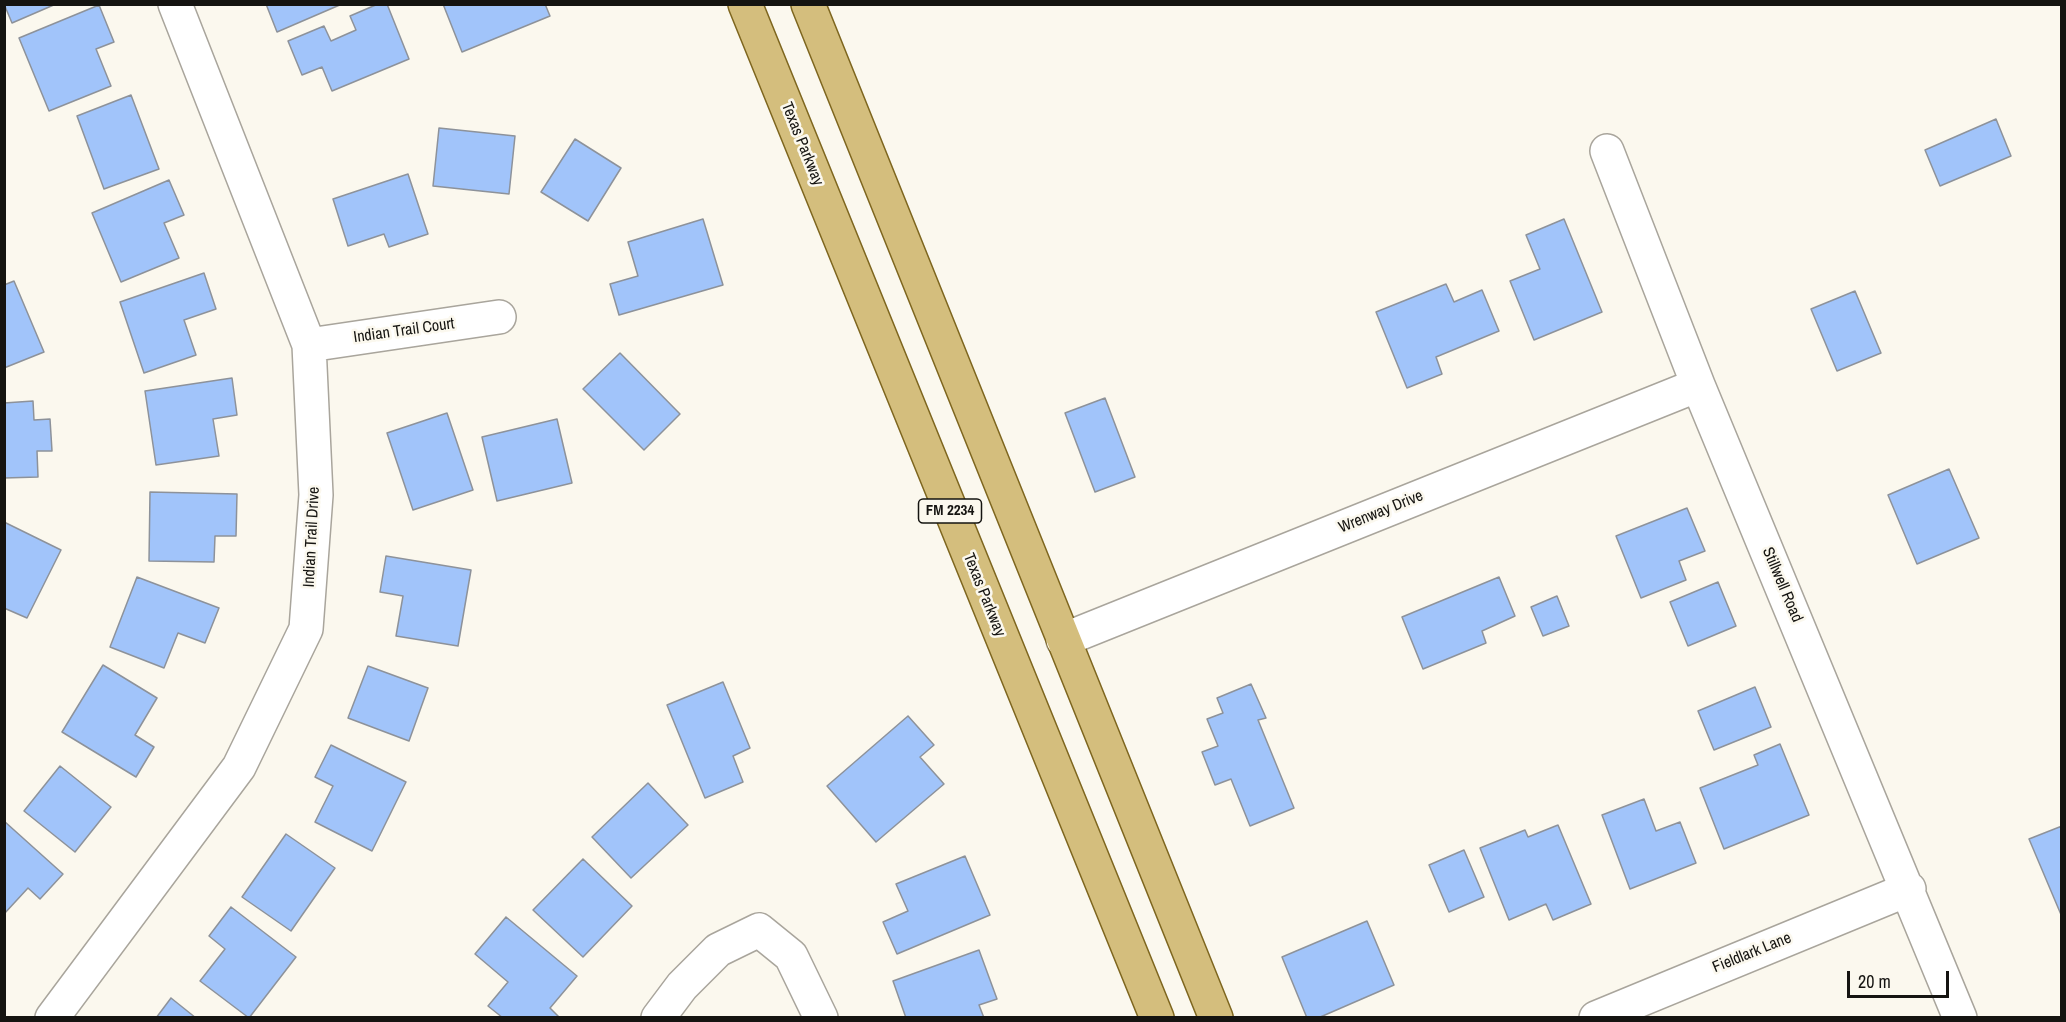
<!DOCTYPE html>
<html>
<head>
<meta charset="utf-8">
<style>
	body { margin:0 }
	#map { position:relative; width:2066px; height:1022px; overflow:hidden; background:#fbf8ee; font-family:"Archivo Narrow",sans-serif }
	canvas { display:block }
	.frame { position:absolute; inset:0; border:6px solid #151411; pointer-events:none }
	.scale { position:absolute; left:1847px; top:971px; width:102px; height:27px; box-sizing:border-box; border:3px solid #151411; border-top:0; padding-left:8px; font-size:18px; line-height:21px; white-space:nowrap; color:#151411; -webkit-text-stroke:4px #fbf8ee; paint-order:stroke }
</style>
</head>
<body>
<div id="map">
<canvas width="2066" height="1022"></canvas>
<div class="frame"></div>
<div class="scale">20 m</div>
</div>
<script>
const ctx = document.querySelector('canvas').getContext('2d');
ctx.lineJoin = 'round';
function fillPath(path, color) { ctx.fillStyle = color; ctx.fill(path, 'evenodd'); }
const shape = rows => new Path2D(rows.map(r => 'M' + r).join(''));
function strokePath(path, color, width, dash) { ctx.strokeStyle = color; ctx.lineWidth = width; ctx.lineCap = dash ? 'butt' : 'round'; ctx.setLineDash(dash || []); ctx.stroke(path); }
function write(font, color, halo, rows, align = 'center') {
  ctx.font = font + ' "Archivo Narrow",sans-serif'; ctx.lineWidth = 5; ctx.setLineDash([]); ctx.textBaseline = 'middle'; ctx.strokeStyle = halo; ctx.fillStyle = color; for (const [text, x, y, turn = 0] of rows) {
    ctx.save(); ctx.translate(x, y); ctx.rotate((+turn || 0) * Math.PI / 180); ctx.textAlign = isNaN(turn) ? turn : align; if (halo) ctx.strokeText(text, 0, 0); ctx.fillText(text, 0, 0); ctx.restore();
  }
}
const building = shape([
	[4,4,56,4,12,23,4,4],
	[266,4,342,4,277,32,266,4],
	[378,4,387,4,409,59,332,91,322,67,302,75,288,41,324,26,331,41,356,30,350,16,378,4],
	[443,4,545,4,550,16,462,52,443,4],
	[99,5,114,42,96,49,111,86,49,111,19,38,99,5],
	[131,95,159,169,104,189,77,116,131,95],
	[1996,119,2011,156,1940,186,1925,150,1996,119],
	[439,128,515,136,509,194,433,186,439,128],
	[575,139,621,168,588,221,541,192,575,139],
	[408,174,428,234,389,247,384,234,348,246,333,199,408,174],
	[169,180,184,215,164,223,179,258,121,282,92,213,169,180],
	[703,219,723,285,619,315,610,284,638,276,628,242,703,219],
	[1564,219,1602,312,1534,340,1510,281,1540,269,1526,235,1564,219],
	[204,273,216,309,184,320,196,355,144,373,120,302,204,273],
	[14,281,44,352,4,368,4,285,14,281],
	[1446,284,1454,302,1482,290,1499,331,1436,357,1442,374,1407,388,1376,312,1446,284],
	[1855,291,1881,353,1837,371,1811,309,1855,291],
	[620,353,680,414,644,450,583,389,620,353],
	[232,378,237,415,213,419,219,456,156,465,145,391,232,378],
	[1105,398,1135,477,1095,492,1065,413,1105,398],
	[33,401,34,420,50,419,52,451,37,451,38,477,4,478,4,403,33,401],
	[447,413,473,490,413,510,387,433,447,413],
	[557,419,572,483,497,501,482,437,557,419],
	[1949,469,1979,538,1917,564,1888,495,1949,469],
	[150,492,237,494,236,536,215,536,214,562,149,561,150,492],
	[1687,508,1705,551,1679,561,1686,580,1641,598,1616,536,1687,508],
	[4,522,61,550,27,618,4,608,4,522],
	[386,556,471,570,458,646,396,636,403,596,380,592,386,556],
	[137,577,219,608,205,643,178,633,164,668,110,647,137,577],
	[1499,577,1515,616,1482,631,1486,643,1423,669,1402,617,1499,577],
	[1718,582,1736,626,1688,646,1670,602,1718,582],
	[1557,596,1569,626,1543,636,1531,607,1557,596],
	[103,665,157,698,135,735,154,747,136,777,62,732,103,665],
	[368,666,428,688,409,741,348,718,368,666],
	[723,682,750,748,733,756,743,782,705,798,667,705,723,682],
	[1251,684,1266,718,1258,720,1294,808,1250,826,1231,779,1215,785,1202,752,1218,746,1207,719,1223,713,1217,698,1251,684],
	[1755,687,1771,727,1714,750,1698,711,1755,687],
	[908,716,934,745,920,757,944,784,876,842,827,786,908,716],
	[1780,744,1809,815,1724,849,1700,788,1758,765,1754,755,1780,744],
	[331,745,406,782,372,851,315,822,333,786,315,777,331,745],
	[60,766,111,807,75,852,24,811,60,766],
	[648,783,688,825,631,878,592,837,648,783],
	[1644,799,1656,831,1680,822,1696,863,1630,889,1602,815,1644,799],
	[4,821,63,874,40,899,28,888,4,914,4,821],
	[1558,825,1591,904,1553,920,1546,904,1509,920,1480,848,1525,830,1528,837,1558,825],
	[2062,826,2062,917,2029,839,2062,826],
	[286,834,335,868,291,931,242,897,286,834],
	[1464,850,1484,897,1449,912,1429,865,1464,850],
	[965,856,990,915,897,954,883,922,908,911,896,884,965,856],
	[583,859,632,906,583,957,533,910,583,859],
	[231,907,296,957,249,1018,200,981,225,949,209,936,231,907],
	[506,917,577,976,550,1008,560,1018,503,1018,488,1006,508,982,475,954,506,917],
	[1367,921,1394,985,1318,1018,1307,1018,1282,957,1367,921],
	[979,950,997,999,979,1005,984,1018,906,1018,893,981,979,950],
	[171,998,196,1018,156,1018,171,998]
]);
fillPath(building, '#a1c4fa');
strokePath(building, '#8d929a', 1.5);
const minor = shape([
	[1607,151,1698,385,1960,1018],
	[309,345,499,317],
	[1063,640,1698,385],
	[52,1018,239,767,306,629,316,495,309,345,175,4],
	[658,1018,682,986,718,950,759,930,791,956,821,1018],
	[1596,1018,1909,889]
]);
const major = shape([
	[745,4,1157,1018],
	[808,4,1216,1018]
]);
strokePath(minor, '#a9a59c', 36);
strokePath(major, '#7e661f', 36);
strokePath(minor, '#fff', 33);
strokePath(major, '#d4be7d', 33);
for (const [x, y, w] of [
	[950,511,63]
]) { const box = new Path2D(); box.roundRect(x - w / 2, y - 12, w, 24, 4.5); ctx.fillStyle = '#fbf8ee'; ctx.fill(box); strokePath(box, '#151411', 1.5); }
write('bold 15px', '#151411', null, [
	["FM 2234",950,511]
]);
write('16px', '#151411', '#fbf8ee', [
	["Texas Parkway",802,144,68],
	["Indian Trail Court",404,331,-8],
	["Wrenway Drive",1381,512,-22],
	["Indian Trail Drive",312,537,-87],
	["Stillwell Road",1782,585,67],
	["Texas Parkway",984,595,68],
	["Fieldlark Lane",1752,953,-22]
]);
</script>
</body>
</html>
